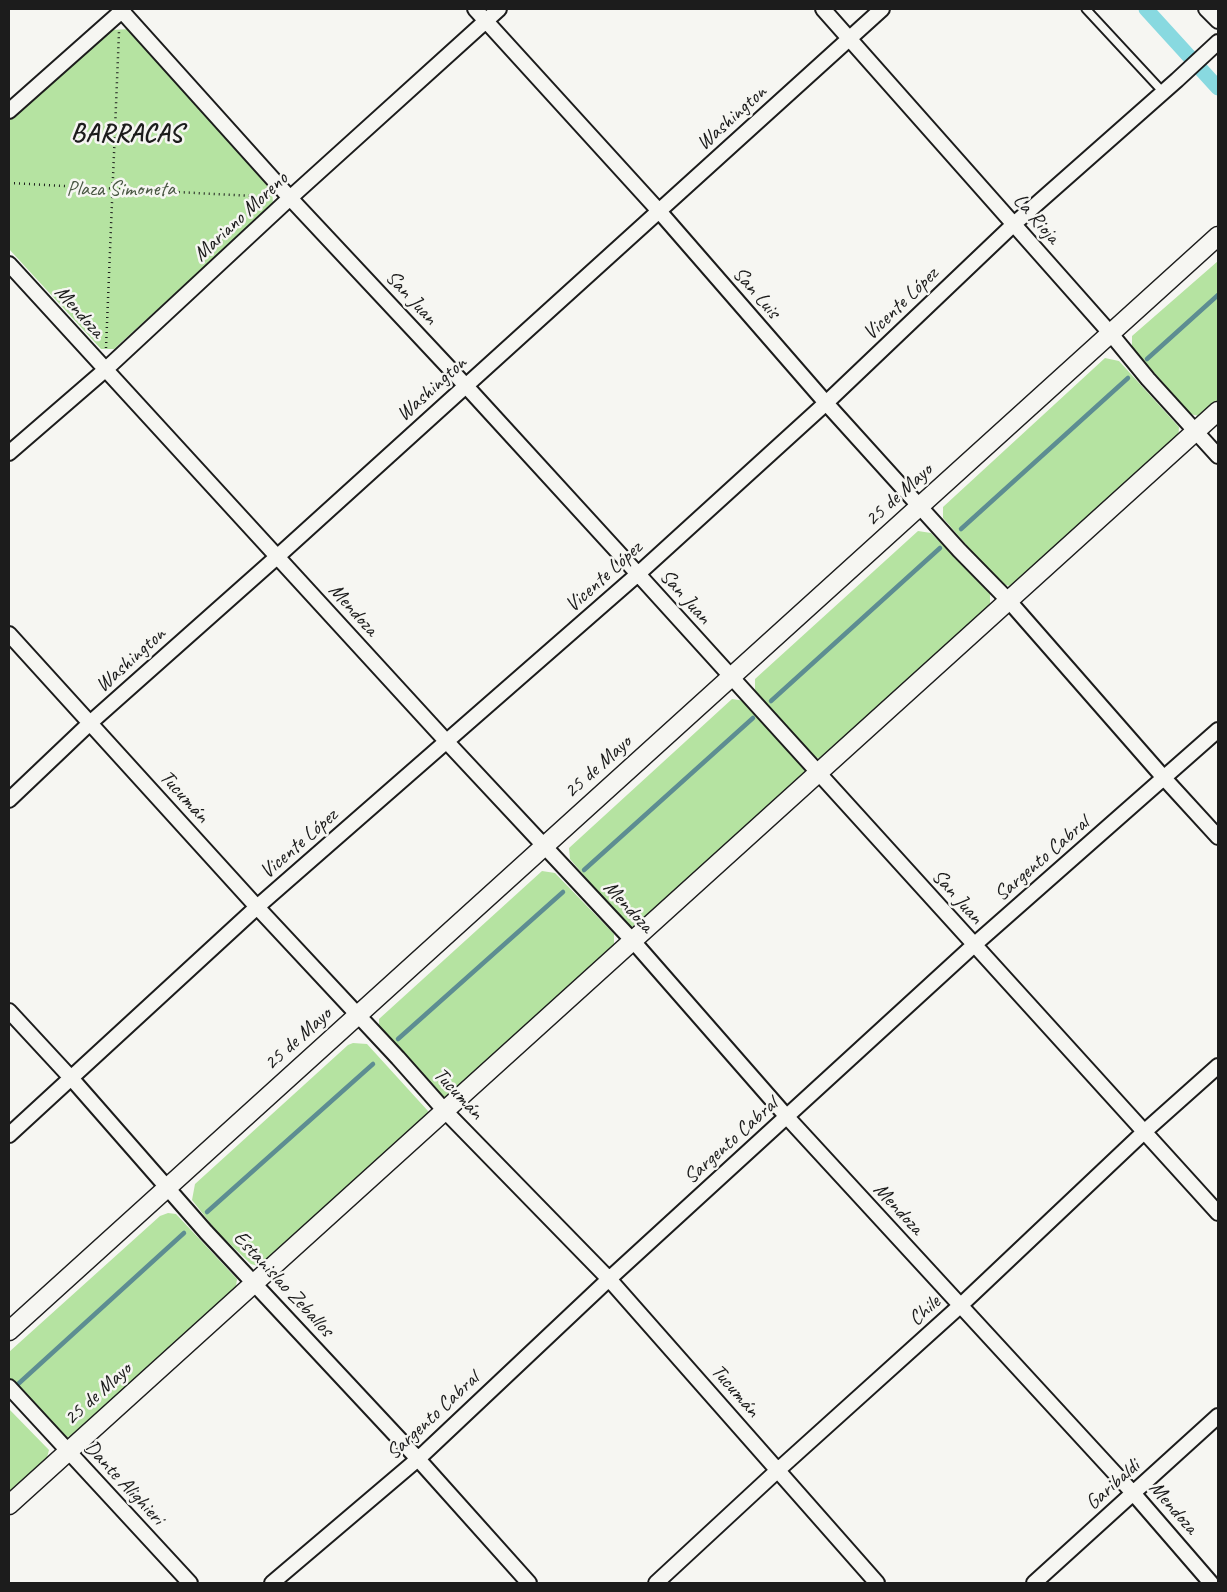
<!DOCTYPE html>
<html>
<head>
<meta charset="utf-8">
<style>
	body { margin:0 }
	#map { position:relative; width:1227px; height:1592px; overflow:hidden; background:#f6f6f2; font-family:Caveat,sans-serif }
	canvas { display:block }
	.frame { position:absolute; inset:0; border:10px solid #1c1c1c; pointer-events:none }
</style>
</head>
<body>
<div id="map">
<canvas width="1227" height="1592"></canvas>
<div class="frame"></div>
</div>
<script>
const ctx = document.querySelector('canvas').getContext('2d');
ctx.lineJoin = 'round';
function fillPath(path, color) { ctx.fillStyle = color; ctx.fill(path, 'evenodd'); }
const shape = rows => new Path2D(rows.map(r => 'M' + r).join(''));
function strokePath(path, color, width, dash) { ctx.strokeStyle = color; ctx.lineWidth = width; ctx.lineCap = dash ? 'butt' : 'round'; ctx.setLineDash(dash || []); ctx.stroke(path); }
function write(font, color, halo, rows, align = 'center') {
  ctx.font = font + ' Caveat,sans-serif'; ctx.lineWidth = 5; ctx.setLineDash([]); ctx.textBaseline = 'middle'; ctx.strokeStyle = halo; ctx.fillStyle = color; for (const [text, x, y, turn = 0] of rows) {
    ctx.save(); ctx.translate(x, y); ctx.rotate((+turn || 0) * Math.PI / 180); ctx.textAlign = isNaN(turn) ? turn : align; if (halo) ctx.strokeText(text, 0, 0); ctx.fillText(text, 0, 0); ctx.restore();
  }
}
fillPath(shape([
	[130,29,272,189,273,204,114,349,101,349,9,249,9,119,110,30],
	[1218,261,1218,405,1203,417,1190,414,1132,347,1132,336],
	[1105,358,1119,361,1179,427,1178,441,1013,586,1001,585,943,518,943,507],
	[918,531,931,533,990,594,990,609,825,759,813,757,755,690,755,679],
	[732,699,745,701,804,763,804,778,640,927,627,926,570,859,569,848],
	[542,871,555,873,614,934,614,949,449,1098,437,1097,379,1030,379,1019],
	[353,1043,367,1044,428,1111,426,1121,267,1264,258,1266,251,1264,218,1233,192,1200,195,1184,348,1045],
	[168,1213,176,1214,237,1279,235,1293,76,1434,65,1438,58,1433,9,1384,9,1352,160,1216],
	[9,1409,49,1450,46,1461,9,1496]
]), '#b5e3a1');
strokePath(shape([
	[1147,359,1218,295],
	[961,529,1128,378],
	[771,701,940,548],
	[584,870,753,718],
	[398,1039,563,892],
	[207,1212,373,1064],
	[17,1385,184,1233]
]), '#5d8d92', 4.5);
strokePath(shape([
	[1146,9,1218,88]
]), '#88d9e0', 15);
const service = shape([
	[1086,9,1163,92]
]);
const minor = shape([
	[120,9,290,198,466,386,638,574,1218,1213],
	[475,9,659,211,826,403,959,550,1009,601,1164,778,1218,837],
	[823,9,1111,334,1148,379,1218,456],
	[1206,9,1218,21],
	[9,111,124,9],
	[9,264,447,742,633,941,787,1117,1134,1494,1211,1583],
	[9,453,105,370,290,198,499,9],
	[9,634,257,907,398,1058,445,1111,609,1279,877,1583],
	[9,800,90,723,278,556,882,9],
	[9,1011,72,1079,206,1232,418,1459,529,1583],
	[9,1135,257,907,638,574,826,403,1014,224,1177,80,1218,42],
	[9,1387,190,1583],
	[272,1583,418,1459,609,1279,974,945,1218,730],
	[656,1583,778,1470,961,1305,1144,1132,1218,1066],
	[1034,1583,1218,1416]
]);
const tertiary = shape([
	[9,1331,1218,236],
	[9,1505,1218,411]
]);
strokePath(service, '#1c1c1c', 11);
strokePath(minor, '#1c1c1c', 18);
strokePath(tertiary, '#1c1c1c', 21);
strokePath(shape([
	[9,183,271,197],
	[106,348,119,32]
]), '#1c1c1c', 2.5, [1, 4]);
strokePath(service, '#f6f6f2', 7);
strokePath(minor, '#f6f6f2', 14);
strokePath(tertiary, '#f6f6f2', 18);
write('21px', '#1c1c1c', '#f6f6f2', [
	["Washington",732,118,-42],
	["Mariano Moreno",241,217,-43],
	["La Rioja",1036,219,49],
	["San Luis",756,293,49],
	["San Juan",411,298,47],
	["Vicente López",901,304,-44],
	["Mendoza",79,312,48],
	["Washington",432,389,-42],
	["25 de Mayo",899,495,-42],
	["Vicente López",604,577,-42],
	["San Juan",685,597,48],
	["Mendoza",353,610,48],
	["Washington",131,660,-42],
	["25 de Mayo",598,767,-42],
	["Tucumán",184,797,48],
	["Vicente López",299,844,-41],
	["Sargento Cabral",1042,859,-41],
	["San Juan",957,897,48],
	["Mendoza",628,907,47],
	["25 de Mayo",298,1039,-42],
	["Tucumán",458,1094,47],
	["Sargento Cabral",731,1141,-42],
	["Mendoza",898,1209,47],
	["Estanislao Zeballos",283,1284,47],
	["Chile",925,1311,-42],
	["Tucumán",735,1391,49],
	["25 de Mayo",98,1394,-42],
	["Sargento Cabral",433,1416,-43],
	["Dante Alighieri",124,1483,47],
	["Garibaldi",1113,1485,-42],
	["Mendoza",1173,1508,49]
]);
write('21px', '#4a5844', '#f6f6f2', [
	["Plaza Simoneta",121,189]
]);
ctx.letterSpacing = '1px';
write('bold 26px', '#1c1c1c', '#f6f6f2', [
	["BARRACAS",127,134]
]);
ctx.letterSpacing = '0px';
</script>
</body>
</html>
